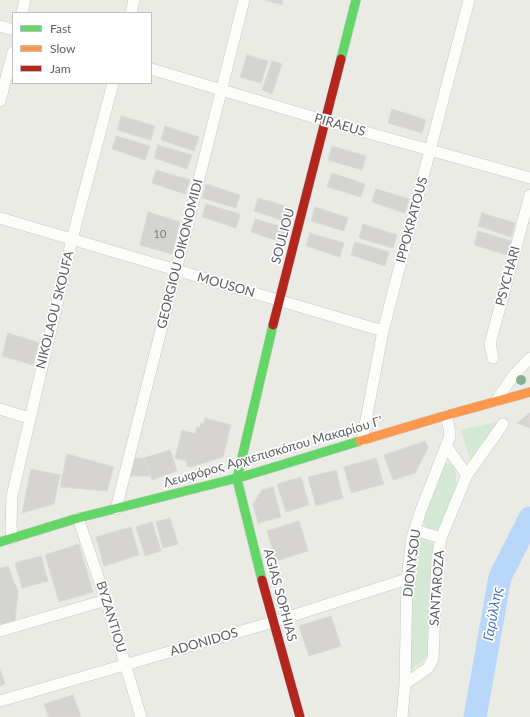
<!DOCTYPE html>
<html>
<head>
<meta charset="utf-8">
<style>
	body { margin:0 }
	#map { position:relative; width:530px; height:717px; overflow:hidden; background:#ebebe6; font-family:Lato,sans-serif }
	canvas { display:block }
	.legend { position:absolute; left:12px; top:12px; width:140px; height:72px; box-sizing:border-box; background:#fff; border:1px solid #bdbfc1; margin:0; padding:5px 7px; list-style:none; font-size:12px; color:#5b5f64 }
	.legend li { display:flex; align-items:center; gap:8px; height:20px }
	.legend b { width:20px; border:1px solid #bdbfc1 }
</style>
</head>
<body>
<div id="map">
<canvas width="530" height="717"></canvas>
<ul class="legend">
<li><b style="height:5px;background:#63d668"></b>Fast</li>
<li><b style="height:5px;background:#ff974d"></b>Slow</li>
<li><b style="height:5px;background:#b3261e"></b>Jam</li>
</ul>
</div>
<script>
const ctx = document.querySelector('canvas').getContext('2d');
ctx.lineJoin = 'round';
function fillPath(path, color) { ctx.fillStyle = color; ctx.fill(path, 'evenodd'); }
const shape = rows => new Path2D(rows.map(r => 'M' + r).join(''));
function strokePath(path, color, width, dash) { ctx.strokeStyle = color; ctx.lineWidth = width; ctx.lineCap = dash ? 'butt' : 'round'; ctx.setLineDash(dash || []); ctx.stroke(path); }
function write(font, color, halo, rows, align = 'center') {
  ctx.font = font + ' Lato,sans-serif'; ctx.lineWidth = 3.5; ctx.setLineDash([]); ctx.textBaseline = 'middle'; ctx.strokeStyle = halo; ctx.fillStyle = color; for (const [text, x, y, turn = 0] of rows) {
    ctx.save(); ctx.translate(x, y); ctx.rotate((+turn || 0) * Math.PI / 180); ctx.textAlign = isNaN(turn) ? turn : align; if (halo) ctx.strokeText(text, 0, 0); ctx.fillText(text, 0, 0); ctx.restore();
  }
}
fillPath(shape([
	[501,421,470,460,461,430],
	[444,462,455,466,457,486,445,518,438,530,430,529,424,525,424,511],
	[420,536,427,539,434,545,431,555,429,654,412,670,408,664,410,580,415,541]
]), '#d3e9d3');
strokePath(shape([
	[475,717,500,577,530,518]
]), '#b9d7f8', 23);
const building = shape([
	[265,0,283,0,282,5,265,0],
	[247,55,268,61,261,83,240,77,247,55],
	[272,61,282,64,272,94,262,90,272,61],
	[392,109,426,120,422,133,388,123,392,109],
	[121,116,155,126,151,140,117,130,121,116],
	[165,126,199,137,194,151,161,140,165,126],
	[116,136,150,146,145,160,112,149,116,136],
	[158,145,192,155,187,169,154,158,158,145],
	[332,146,366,156,362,170,328,160,332,146],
	[156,170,190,180,185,194,152,183,156,170],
	[332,173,365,184,361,197,327,187,332,173],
	[206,184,240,195,236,208,202,198,206,184],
	[376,189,409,199,405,213,372,202,376,189],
	[258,198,292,208,288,222,254,211,258,198],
	[206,204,240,214,236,228,202,217,206,204],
	[315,207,348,218,344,231,311,221,315,207],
	[148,212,180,222,172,254,140,245,148,212],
	[482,213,515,223,511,237,478,226,482,213],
	[255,219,289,229,284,243,251,232,255,219],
	[363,224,397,235,393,248,359,238,363,224],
	[478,231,512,241,507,255,474,245,478,231],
	[310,233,344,243,340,257,306,246,310,233],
	[355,242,389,252,385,266,351,255,355,242],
	[8,333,39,343,33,365,2,356,8,333],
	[530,413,530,428,517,423,530,413],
	[205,418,231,425,223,457,191,467,186,466,187,461,175,458,182,430,195,434,197,427,200,428,201,423,204,424,205,418],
	[425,441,428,448,415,473,393,480,384,455,425,441],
	[170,450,177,471,152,480,144,458,170,450],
	[67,454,114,467,107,491,60,487,67,454],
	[132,458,144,458,150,476,129,476,132,458],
	[376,458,384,484,351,493,344,467,376,458],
	[31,469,60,475,54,504,22,513,31,469],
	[336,470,343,498,316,506,308,477,336,470],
	[301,477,309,505,286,512,277,484,301,477],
	[273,487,281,517,258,523,253,504,262,490,273,487],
	[170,518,178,544,163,548,156,522,170,518],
	[299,521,308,551,276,561,267,531,299,521],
	[152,522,161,551,145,556,136,527,152,522],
	[131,527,139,555,104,566,96,537,131,527],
	[79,544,93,592,59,602,45,555,79,544],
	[41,556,48,581,22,588,15,563,41,556],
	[8,566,18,592,15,621,0,624,0,568,8,566],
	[331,616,341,646,309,656,299,626,331,616],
	[0,670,5,684,0,686,0,670],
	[73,695,81,717,49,717,44,704,73,695]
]);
fillPath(building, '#d5d4d1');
strokePath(building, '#dadad5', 1);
const street = shape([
	[22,13,25,0],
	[131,13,134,0],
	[0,26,13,30],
	[151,69,326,121,530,178],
	[0,101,13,52],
	[0,218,383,331],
	[493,358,490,344,530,195],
	[496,401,513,376,530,358],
	[0,409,29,418],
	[362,441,383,331,469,0],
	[446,446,467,475],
	[116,509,244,0],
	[78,518,106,600,141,717],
	[415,530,441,538],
	[12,538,11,525,12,496,72,239,113,83],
	[0,631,106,600],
	[405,684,428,668,433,659,437,559,441,538,467,475,503,424],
	[0,701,273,622,407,579],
	[402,717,405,684,407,579,412,538,421,510,450,436,447,415]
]);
const fast = shape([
	[341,59,356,0],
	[0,542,78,518,245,476,360,441],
	[262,580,237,479,273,325]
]);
const slow = shape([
	[360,441,447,415,530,392]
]);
const jam = shape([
	[273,325,341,59],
	[262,580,300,717]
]);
strokePath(street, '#c8c8c6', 12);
strokePath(fast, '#c8c9c8', 10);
strokePath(slow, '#c8c9c8', 10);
strokePath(jam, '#c8c9c8', 10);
strokePath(street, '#fcfcfb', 11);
strokePath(fast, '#63d668', 9);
strokePath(slow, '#ff974d', 9);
strokePath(jam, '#b3261e', 9);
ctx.fillStyle = '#85b28a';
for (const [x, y] of [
	[521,380]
]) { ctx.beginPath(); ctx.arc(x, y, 5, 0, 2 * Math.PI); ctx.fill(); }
write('11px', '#7a7d80', null, [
	["10",160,234]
]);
write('13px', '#5b5f64', '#fff', [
	["PIRAEUS",340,125,16],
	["IPPOKRATOUS",412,220,-75],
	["SOULIOU",283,236,-75],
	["GEORGIOU OIKONOMIDI",180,254,-76],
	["PSYCHARI",508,276,-75],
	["MOUSON",226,285,16],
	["NIKOLAOU SKOUFA",55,310,-76],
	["Λεωφόρος Αρχιεπισκόπου Μακαρίου Γ’",273,452,-16],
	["DIONYSOU",412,563,-83],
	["SANTAROZA",437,588,-86],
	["AGIAS SOPHIAS",280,595,75],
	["BYZANTIOU",111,617,73],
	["ADONIDOS",204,642,-16]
]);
write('italic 14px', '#4072bc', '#fff', [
	["Γαρύλλης",493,614,-80]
]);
</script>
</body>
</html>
